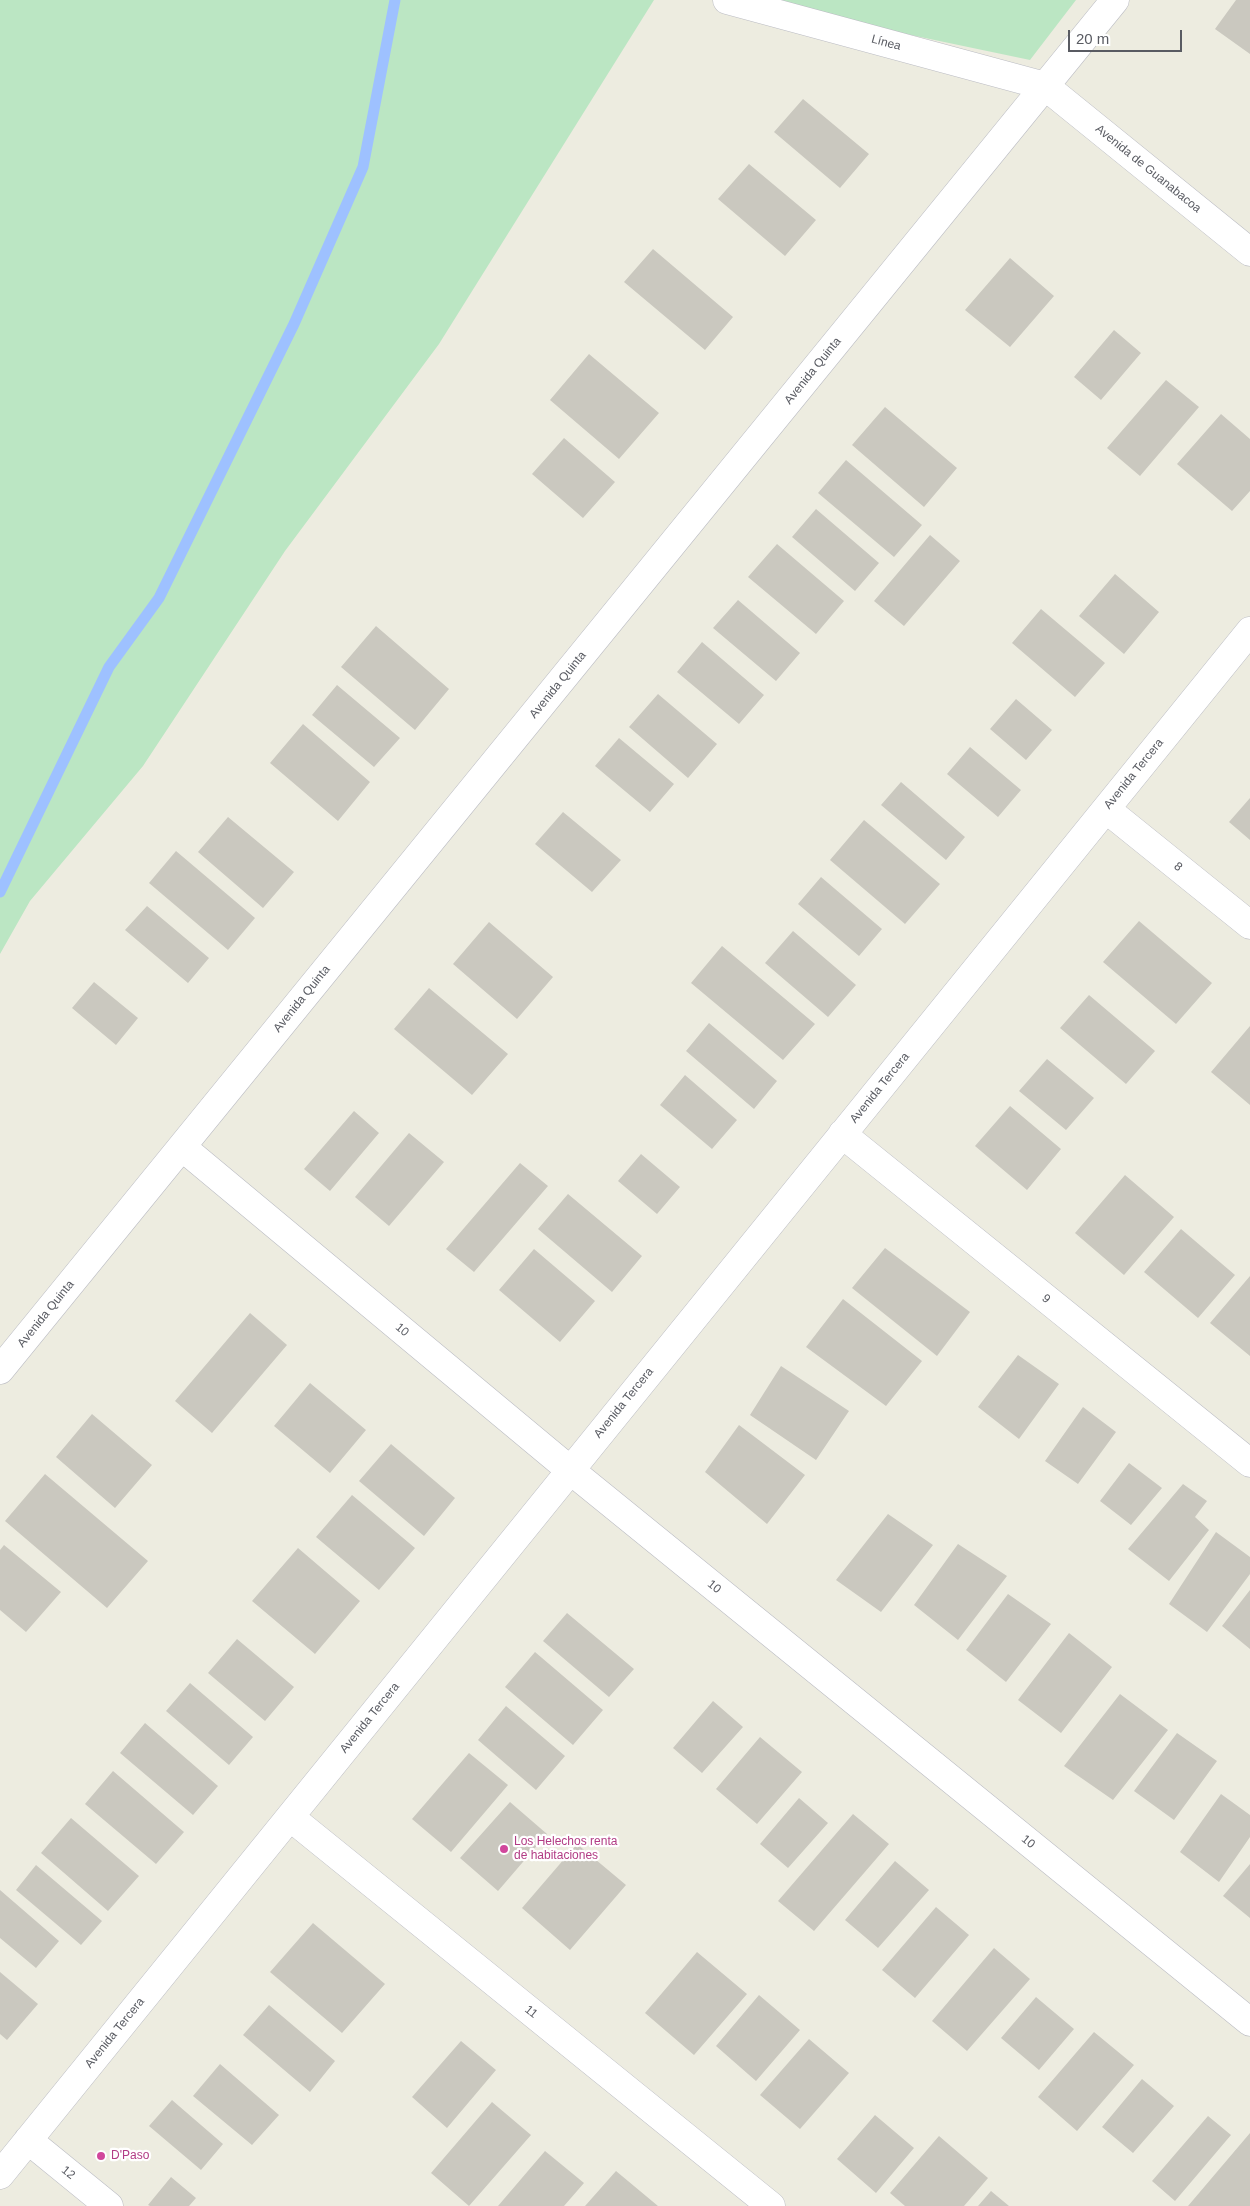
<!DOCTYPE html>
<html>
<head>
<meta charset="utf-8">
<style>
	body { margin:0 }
	#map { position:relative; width:1250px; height:2206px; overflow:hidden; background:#edece0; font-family:Helvetica,sans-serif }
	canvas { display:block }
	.scale { position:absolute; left:1068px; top:30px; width:114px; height:22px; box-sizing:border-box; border:2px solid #595b62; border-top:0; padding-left:6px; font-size:15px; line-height:18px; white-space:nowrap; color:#595b62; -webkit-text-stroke:4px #fff; paint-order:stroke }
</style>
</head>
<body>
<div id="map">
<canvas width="1250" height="2206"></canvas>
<div class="scale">20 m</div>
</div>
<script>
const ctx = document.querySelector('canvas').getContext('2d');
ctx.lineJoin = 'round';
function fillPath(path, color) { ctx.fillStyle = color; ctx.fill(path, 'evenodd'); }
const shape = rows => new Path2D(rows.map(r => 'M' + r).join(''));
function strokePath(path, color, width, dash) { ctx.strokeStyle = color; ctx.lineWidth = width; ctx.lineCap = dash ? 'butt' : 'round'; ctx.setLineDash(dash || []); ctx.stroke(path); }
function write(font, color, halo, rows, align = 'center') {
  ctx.font = font + ' Helvetica,sans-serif'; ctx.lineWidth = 4.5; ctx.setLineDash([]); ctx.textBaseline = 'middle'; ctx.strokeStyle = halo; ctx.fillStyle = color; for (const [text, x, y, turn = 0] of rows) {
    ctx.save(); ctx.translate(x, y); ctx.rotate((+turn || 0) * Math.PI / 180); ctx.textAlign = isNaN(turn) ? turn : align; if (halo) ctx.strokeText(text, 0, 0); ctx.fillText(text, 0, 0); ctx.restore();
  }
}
fillPath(shape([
	[0,0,654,0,439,344,285,551,143,766,30,901,0,954],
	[744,0,1076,0,1030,60]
]), '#bbe6c3');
strokePath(shape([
	[0,892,109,667,159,598,294,324,363,167,395,0]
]), '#9ec1ff', 11);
fillPath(shape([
	[1236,0,1250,0,1250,54,1215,29],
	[803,99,869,154,840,188,774,132],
	[749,164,816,220,785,256,718,199],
	[653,249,733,317,705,350,624,282],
	[1010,258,1054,296,1010,347,965,310],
	[1114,330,1141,353,1101,400,1074,377],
	[589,354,659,413,619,459,550,400],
	[1166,380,1199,407,1140,476,1107,448],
	[885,407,957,468,924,507,852,445],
	[1221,414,1250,439,1250,491,1232,511,1177,464],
	[564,438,615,482,583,518,532,474],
	[846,460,922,525,894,557,818,493],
	[816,509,879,563,855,591,792,537],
	[930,535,960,561,904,626,874,601],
	[777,544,844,601,816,634,748,577],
	[1115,574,1159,612,1124,654,1079,616],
	[738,600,800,653,776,681,713,628],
	[1041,609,1105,663,1075,697,1012,643],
	[376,626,449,689,415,730,341,667],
	[702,642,764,695,739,724,677,672],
	[337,685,400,738,374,767,312,715],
	[658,694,717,744,688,778,629,727],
	[1016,699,1052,730,1026,760,990,729],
	[303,724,370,782,338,821,270,763],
	[619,738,674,784,650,812,595,766],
	[970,747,1021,790,998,817,947,774],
	[901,782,965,837,946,860,881,805],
	[1250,798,1250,840,1229,822],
	[563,812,621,860,592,892,535,844],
	[228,817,294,872,263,908,198,852],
	[864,820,940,884,905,924,830,860],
	[176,851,255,918,228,950,149,883],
	[821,877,882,929,859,956,798,904],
	[147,906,209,958,188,983,125,930],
	[1139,921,1212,983,1176,1024,1103,962],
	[489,922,553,977,517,1019,453,964],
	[793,931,856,985,828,1017,765,963],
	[722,946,815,1024,783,1060,691,983],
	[94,982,138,1018,116,1045,72,1008],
	[429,988,508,1054,472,1095,394,1029],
	[1089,995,1155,1051,1126,1084,1060,1028],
	[709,1023,777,1081,754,1109,686,1051],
	[1250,1026,1250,1105,1211,1072],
	[1047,1059,1094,1098,1066,1130,1019,1091],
	[685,1075,737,1120,712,1149,660,1105],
	[1010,1106,1061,1149,1027,1190,975,1146],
	[354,1111,379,1133,330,1191,304,1169],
	[409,1133,444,1162,389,1226,355,1197],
	[641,1154,680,1187,657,1214,618,1181],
	[520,1163,548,1186,474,1272,446,1249],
	[1125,1175,1174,1217,1124,1275,1075,1233],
	[568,1194,642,1256,612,1292,538,1229],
	[1181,1229,1235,1275,1198,1318,1144,1272],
	[885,1248,970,1312,937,1356,852,1288],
	[534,1249,595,1301,560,1342,499,1290],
	[1250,1276,1250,1356,1210,1323],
	[843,1299,922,1361,886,1406,806,1347],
	[250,1313,287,1345,212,1433,175,1401],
	[1018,1355,1059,1384,1019,1439,978,1407],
	[781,1366,849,1411,816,1460,750,1415],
	[310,1383,366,1430,330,1473,274,1426],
	[1083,1407,1116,1432,1078,1484,1045,1461],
	[92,1414,152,1465,115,1508,56,1457],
	[739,1425,805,1475,767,1524,705,1472],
	[391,1444,455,1498,424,1536,359,1481],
	[1129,1463,1162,1488,1131,1525,1100,1501],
	[45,1474,148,1561,107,1608,5,1521],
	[1183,1484,1207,1501,1195,1517,1209,1530,1169,1581,1128,1549],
	[352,1495,415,1548,379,1590,316,1537],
	[888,1514,933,1545,881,1612,836,1580],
	[1216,1532,1250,1557,1250,1574,1207,1632,1169,1604],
	[958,1544,1007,1576,958,1640,914,1605],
	[4,1545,61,1592,26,1632,0,1610,0,1550],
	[298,1548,360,1601,315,1654,252,1601],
	[1250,1590,1250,1649,1222,1626],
	[1008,1594,1051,1624,1006,1682,966,1650],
	[567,1613,634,1669,609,1697,543,1641],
	[1069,1633,1112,1667,1061,1733,1018,1700],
	[237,1639,294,1687,265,1721,208,1673],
	[535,1652,603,1710,573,1745,505,1687],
	[190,1683,253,1737,229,1765,166,1711],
	[1120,1694,1168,1730,1113,1800,1064,1766],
	[713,1701,743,1727,702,1773,673,1748],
	[506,1706,565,1756,536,1790,478,1740],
	[145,1723,218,1786,193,1815,120,1753],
	[1177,1733,1217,1761,1174,1820,1134,1791],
	[760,1737,802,1772,757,1824,716,1789],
	[469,1753,508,1785,451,1852,412,1819],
	[113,1771,184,1832,156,1864,85,1804],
	[1221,1794,1250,1815,1250,1837,1219,1882,1180,1852],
	[799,1798,828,1823,788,1868,760,1844],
	[510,1802,547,1834,498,1891,460,1858],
	[853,1814,889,1844,814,1931,778,1901],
	[71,1818,139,1876,108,1911,41,1853],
	[577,1844,626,1885,570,1950,522,1908],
	[895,1861,929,1890,878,1948,845,1920],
	[1250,1864,1250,1918,1223,1896],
	[36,1865,102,1921,81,1945,16,1890],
	[0,1890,59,1941,36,1968,0,1938],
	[936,1907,969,1935,915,1998,882,1970],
	[313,1923,385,1984,342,2033,270,1972],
	[994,1948,1030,1979,967,2051,932,2021],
	[697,1952,747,1994,694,2055,645,2013],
	[0,1972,38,2004,7,2040,0,2034],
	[759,1995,800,2030,756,2081,716,2046],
	[1036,1997,1074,2029,1039,2070,1001,2038],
	[269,2005,335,2061,310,2092,243,2035],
	[1094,2032,1134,2065,1077,2131,1038,2097],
	[809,2039,849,2073,800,2129,760,2095],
	[461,2041,496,2070,447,2128,412,2097],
	[220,2064,279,2115,252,2145,193,2096],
	[1142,2079,1174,2106,1133,2153,1102,2127],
	[172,2100,223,2144,201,2170,149,2126],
	[492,2102,531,2135,469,2206,431,2173],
	[875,2115,914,2148,876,2193,837,2159],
	[1208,2116,1231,2135,1175,2201,1152,2181],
	[1250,2133,1250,2206,1188,2206],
	[939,2136,988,2178,964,2206,905,2206,890,2193],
	[545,2151,584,2183,564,2206,498,2206],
	[616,2171,658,2206,585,2206],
	[171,2177,196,2198,189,2206,150,2206,148,2205],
	[991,2191,1009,2206,978,2206]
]), '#cac8bf');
const minor = shape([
	[727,0,1045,86,1250,252],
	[1106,809,1250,925],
	[842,1134,1250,1463],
	[182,1147,570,1470,1250,2022],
	[0,1370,1115,0],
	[290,1817,771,2206],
	[28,2140,109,2206],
	[0,2175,1250,631]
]);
strokePath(minor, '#bbbcc3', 29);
strokePath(minor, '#fff', 28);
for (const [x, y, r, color] of [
	[504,1849,5,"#d1479c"],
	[101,2156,5,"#d1479c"]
]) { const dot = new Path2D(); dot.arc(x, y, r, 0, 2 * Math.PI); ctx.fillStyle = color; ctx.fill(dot); strokePath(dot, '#fff', 2); }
write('12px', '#595b62', '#fff', [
	["Línea",886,43,15],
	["Avenida de Guanabacoa",1148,169,39],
	["Avenida Quinta",813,371,-51],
	["Avenida Quinta",558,685,-51],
	["Avenida Tercera",1134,774,-51],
	["8",1178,867,39],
	["Avenida Quinta",302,999,-51],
	["Avenida Tercera",880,1088,-51],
	["9",1046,1299,39],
	["Avenida Quinta",46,1314,-51],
	["10",402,1330,40],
	["Avenida Tercera",624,1403,-51],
	["10",714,1587,39],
	["Avenida Tercera",370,1718,-51],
	["10",1028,1842,39],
	["11",531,2012,39],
	["Avenida Tercera",115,2033,-51],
	["12",68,2173,39]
]);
write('12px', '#b23c85', '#fff', [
	["Los Helechos renta",514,1842],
	["de habitaciones",514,1856],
	["D'Paso",111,2156]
], 'left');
</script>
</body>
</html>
